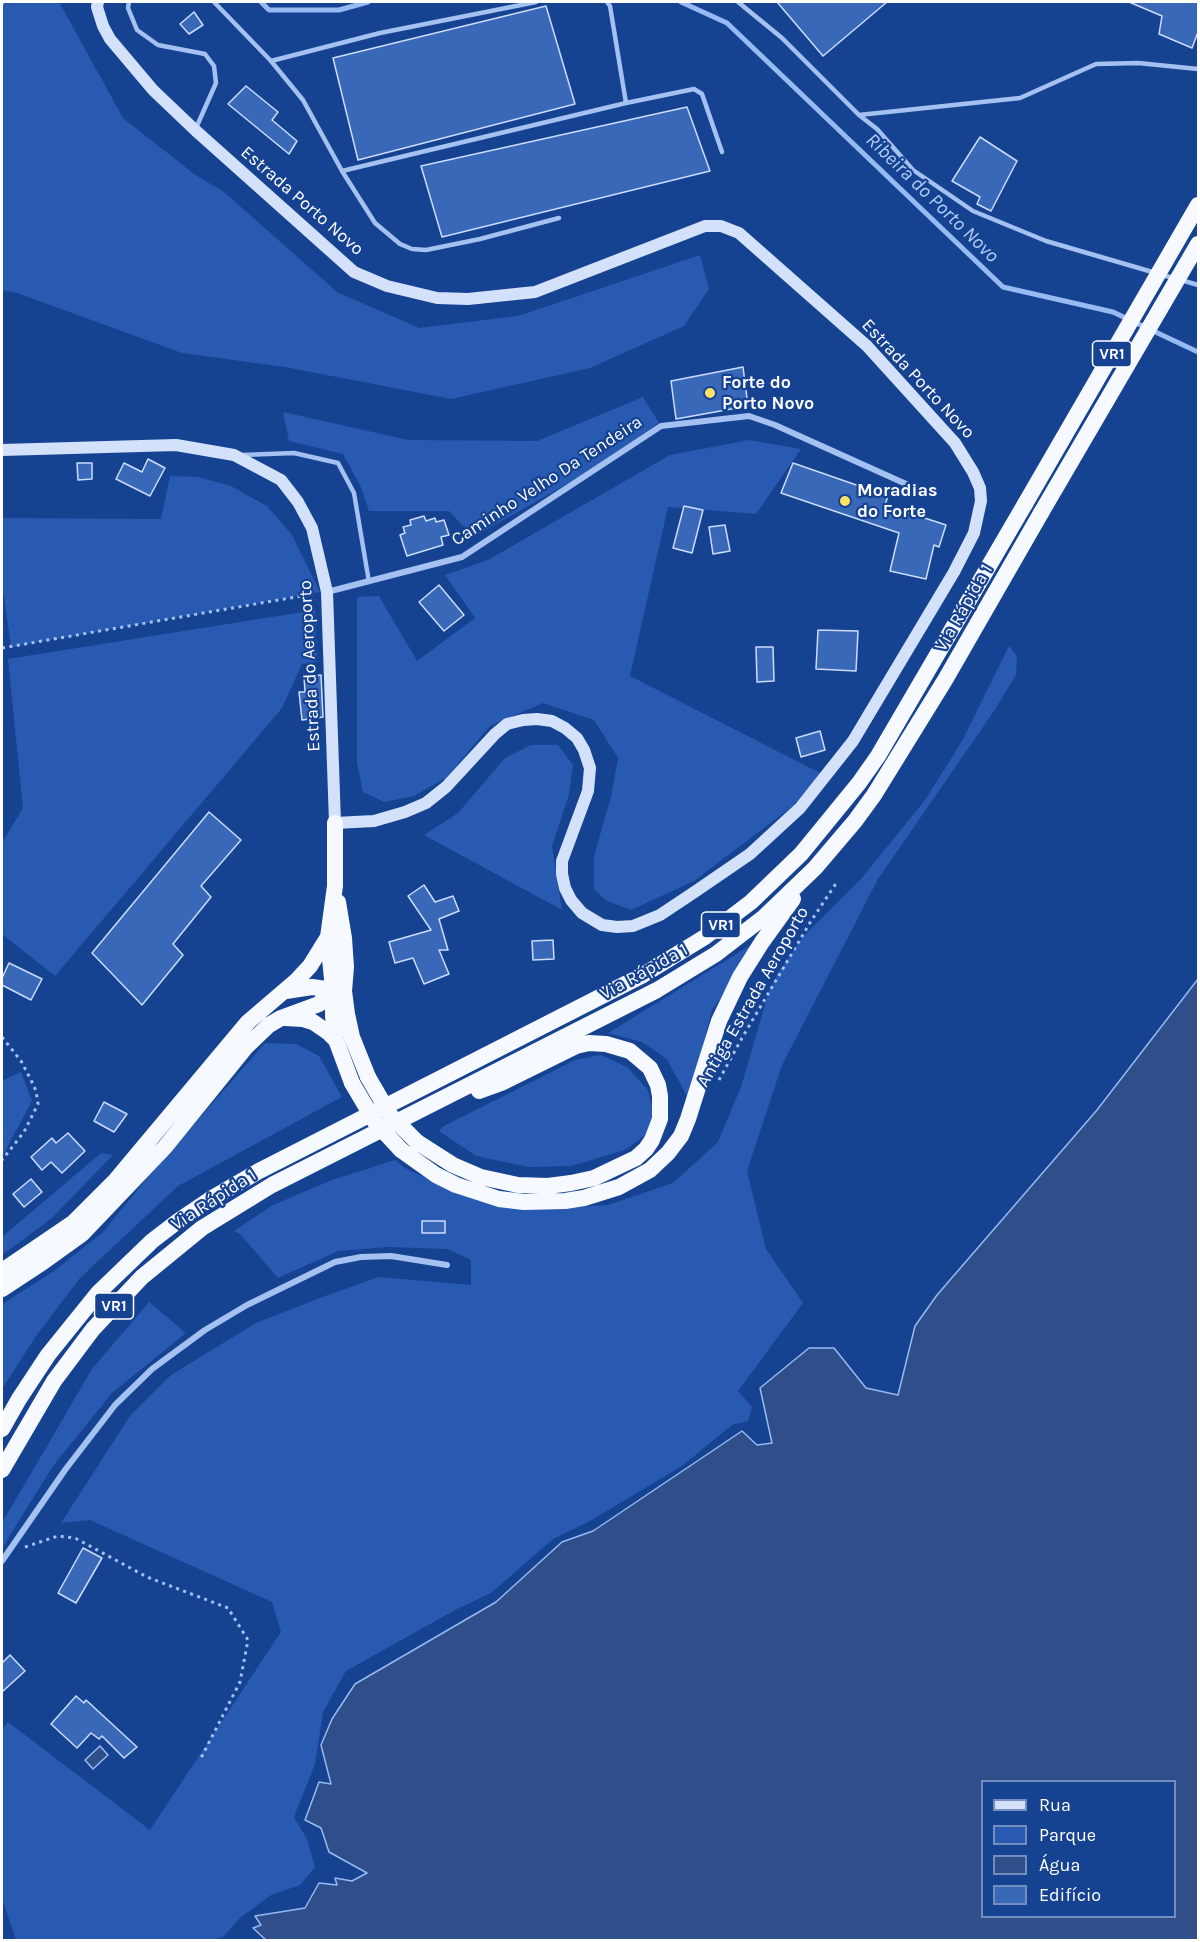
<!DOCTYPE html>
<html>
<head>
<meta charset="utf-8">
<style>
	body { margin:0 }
	#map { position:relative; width:1200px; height:1942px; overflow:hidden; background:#164292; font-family:Karla,sans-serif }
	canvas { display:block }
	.frame { position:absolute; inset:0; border:3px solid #fff; pointer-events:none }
	.legend { position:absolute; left:981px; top:1780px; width:195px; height:138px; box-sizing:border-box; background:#164292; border:2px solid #738ebe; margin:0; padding:8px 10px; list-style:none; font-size:18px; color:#fff }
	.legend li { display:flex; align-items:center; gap:12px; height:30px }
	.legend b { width:30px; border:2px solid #738ebe }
</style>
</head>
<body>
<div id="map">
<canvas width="1200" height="1942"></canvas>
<div class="frame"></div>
<ul class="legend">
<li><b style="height:8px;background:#d3e1fb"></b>Rua</li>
<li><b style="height:16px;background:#285ab1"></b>Parque</li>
<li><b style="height:16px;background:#2f4e8a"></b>Água</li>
<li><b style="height:16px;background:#3a68b9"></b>Edifício</li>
</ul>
</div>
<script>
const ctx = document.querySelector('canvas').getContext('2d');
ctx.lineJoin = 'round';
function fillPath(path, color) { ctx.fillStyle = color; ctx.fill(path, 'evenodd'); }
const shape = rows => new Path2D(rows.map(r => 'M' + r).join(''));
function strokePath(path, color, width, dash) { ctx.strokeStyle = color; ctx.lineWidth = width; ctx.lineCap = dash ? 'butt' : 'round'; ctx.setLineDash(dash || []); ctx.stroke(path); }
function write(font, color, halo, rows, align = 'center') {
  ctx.font = font + ' Karla,sans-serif'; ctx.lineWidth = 4.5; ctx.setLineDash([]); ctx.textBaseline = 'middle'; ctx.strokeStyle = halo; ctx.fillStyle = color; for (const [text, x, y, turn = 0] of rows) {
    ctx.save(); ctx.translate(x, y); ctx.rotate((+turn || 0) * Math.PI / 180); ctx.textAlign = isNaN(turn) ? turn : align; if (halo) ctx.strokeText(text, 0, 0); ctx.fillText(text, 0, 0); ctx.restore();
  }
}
fillPath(shape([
	[2,2,59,2,123,118,194,174,224,192,337,292,419,328,518,316,700,255,709,289,684,326,590,368,451,399,285,367,182,353,17,293,2,290],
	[643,397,659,423,569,483,473,537,449,511,369,511,360,485,343,454,289,441,283,412,408,440,537,441],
	[749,440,801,449,756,514,668,507,630,676,822,774,793,806,694,881,631,910,607,901,594,889,594,856,611,797,618,758,594,720,543,703,490,726,446,778,414,796,384,802,363,792,357,763,357,597,379,596,417,661,475,618,445,575,488,560,670,455],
	[170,476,198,477,231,486,267,506,292,535,320,592,11,647,2,583,2,518,161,519],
	[315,610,317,662,302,664,282,708,55,976,2,934,2,843,23,808,8,659],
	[1009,646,1017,656,1016,675,992,714,878,879,782,1065,747,1171,766,1249,803,1303,738,1391,752,1407,748,1421,732,1425,682,1466,590,1521,553,1539,491,1593,455,1610,346,1671,323,1712,315,1764,294,1817,307,1839,315,1867,300,1885,271,1895,240,1918,223,1937,210,1940,16,1940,2,1898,2,1730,8,1722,150,1830,281,1632,272,1602,90,1520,61,1523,130,1416,171,1375,256,1323,325,1296,379,1277,471,1285,471,1260,448,1249,389,1247,338,1251,278,1278,240,1234,234,1231,273,1205,332,1180,395,1160,405,1168,441,1185,544,1209,608,1205,673,1183,718,1142,741,1087,769,991,779,972,802,938,861,879,925,800,962,741],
	[531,745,558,745,573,765,569,794,552,846,562,910,424,835,458,813,505,758],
	[751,945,728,987,712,1010,689,1100,667,1059,642,1042,608,1033],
	[265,1043,296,1044,319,1056,342,1097,178,1186,80,1278,36,1336,2,1389,2,1304,54,1271,103,1232,148,1177],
	[601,1055,627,1067,648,1090,654,1116,647,1134,625,1150,571,1166,529,1167,476,1156,439,1131,442,1127,575,1060],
	[21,1072,32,1101,2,1157,2,1081],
	[101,1153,113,1155,52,1218,2,1255,2,1237],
	[149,1302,186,1333,112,1393,53,1466,2,1548,2,1523,92,1369]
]), '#285ab1');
const water = shape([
	[1198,979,1198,1940,266,1940,253,1928,261,1925,255,1916,305,1908,319,1883,337,1885,335,1878,352,1881,367,1873,329,1852,321,1828,305,1820,319,1782,331,1784,321,1745,332,1719,355,1684,496,1602,562,1542,593,1531,742,1431,757,1445,772,1443,760,1388,809,1348,834,1348,866,1388,898,1395,915,1326,937,1295,1097,1110,1198,979],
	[982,1782,1174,1782,1174,1916,982,1916,982,1782],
	[100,1746,108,1755,93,1769,85,1760,100,1746]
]);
fillPath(water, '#2f4e8a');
strokePath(water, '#97baf3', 1.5);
strokePath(shape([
	[261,2,269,10,339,10,368,2],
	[681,2,727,23,1003,287,1113,312,1198,352]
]), '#97baf3', 5);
const building = shape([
	[777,2,887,2,823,56,777,2],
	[1129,2,1198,2,1198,32,1192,48,1159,34,1162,16,1129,2],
	[546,6,575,104,358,160,333,58,546,6],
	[194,12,203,25,189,34,180,24,194,12],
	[246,86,278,112,272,120,297,141,289,154,228,104,246,86],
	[687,107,710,171,442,237,421,166,687,107],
	[980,137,1017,161,991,211,977,204,980,197,952,181,980,137],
	[743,367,748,406,676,419,671,381,743,367],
	[148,459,165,468,150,496,116,479,124,463,142,472,148,459],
	[77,463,92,463,92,479,78,480,77,463],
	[793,463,888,496,885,505,946,525,939,547,934,545,926,579,890,571,899,533,781,493,793,463],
	[684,506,703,510,692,553,673,548,684,506],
	[424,516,426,521,435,518,436,522,444,520,449,535,441,537,443,545,407,556,400,535,405,533,403,527,411,525,410,520,424,516],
	[725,525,730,551,713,554,709,527,725,525],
	[439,585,464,615,444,631,419,602,439,585],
	[818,630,858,631,856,671,816,669,818,630],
	[756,647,773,647,774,681,757,682,756,647],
	[321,675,323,717,302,720,299,692,305,692,304,677,321,675],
	[820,731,825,750,801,757,796,738,820,731],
	[209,812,241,840,201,886,211,897,173,944,183,955,142,1005,92,953,209,812],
	[424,885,435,902,453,896,459,911,439,919,448,950,439,950,449,974,424,984,413,958,395,963,389,942,431,930,408,896,424,885],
	[553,940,554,959,533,960,532,941,553,940],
	[9,963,42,979,31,1000,2,985,2,978,9,963],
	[104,1102,127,1114,114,1132,94,1121,104,1102],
	[68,1133,85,1151,62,1173,51,1162,42,1170,31,1157,52,1138,56,1143,68,1133],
	[31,1179,42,1192,24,1207,13,1194,31,1179],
	[422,1221,445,1221,445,1233,422,1233,422,1221],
	[83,1548,102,1558,76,1603,58,1593,83,1548],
	[10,1655,25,1671,2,1692,2,1663,10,1655],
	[76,1696,84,1703,86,1700,137,1747,124,1758,102,1736,99,1739,91,1733,77,1748,51,1724,76,1696]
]);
fillPath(building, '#3a68b9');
strokePath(building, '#ccddfc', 1.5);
strokePath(shape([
	[2,4,3,2],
	[2,648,313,594],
	[2,1037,21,1061,31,1080,36,1091,38,1104,24,1132,2,1160],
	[719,1080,742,1038,811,921,837,882],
	[25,1547,58,1536,75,1538,147,1577,228,1608,248,1640,240,1682,201,1758]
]), '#a5c1f1', 3, [3, 4.5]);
strokePath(shape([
	[129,2,128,8,137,30,158,45,205,54,214,66,216,83,196,128],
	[214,2,271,61,380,33,536,2],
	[607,2,610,6,626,103,694,89,702,94,722,152],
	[738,2,782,38,859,115,877,129,913,170,973,211,1046,241,1173,278],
	[271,61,303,100,342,171,375,223,400,244,412,249,426,250,480,239,559,218],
	[859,115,1020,98,1096,64,1138,63,1198,69],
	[342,171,626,103],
	[1181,280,1198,285],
	[242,455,294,453,338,463,354,493,369,582]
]), '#a5c1f1', 4.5);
strokePath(shape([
	[327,592,462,557,661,426,749,416,775,425,915,488],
	[2,1561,65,1470,115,1405,152,1369,205,1330,247,1305,335,1262,361,1257,391,1256,447,1265]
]), '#a5c1f1', 6);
strokePath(shape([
	[2,450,176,445,234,455,281,480,298,502,312,528,327,592,335,823,374,821,405,812,426,803,446,787,495,734,507,724,523,720,537,719,552,721,565,728,577,738,584,750,590,768,588,791,562,861,562,874,565,888,571,900,582,913,602,925,617,927,633,926,660,915,696,891,750,854,800,808,853,741,954,572,974,533,981,501,980,488,973,472,955,443,867,346,739,233,721,226,705,226,535,292,468,299,437,298,387,286,354,272,195,130,153,90,110,39,103,26,97,7,98,2]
]), '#d3e1fb', 12);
strokePath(shape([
	[335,823,335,886,328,937,333,990,333,1016,336,1040,352,1083],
	[338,902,344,938,346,967,344,991,347,1014,352,1037,368,1077],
	[286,991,312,987,340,991],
	[285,1018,303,1019,313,1022,329,1033,336,1040],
	[417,1142,453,1165,481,1177,518,1185,548,1186,571,1183,594,1178,636,1158,646,1149,652,1140,660,1119,660,1096,658,1085,650,1068,630,1051,606,1044,589,1043,576,1046,501,1083,479,1091],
	[401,1150,436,1175,456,1185,499,1199,524,1202,565,1201,584,1198,619,1187,650,1170,668,1153,681,1136,688,1119,719,1021,740,977,762,942,793,899],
	[2,1271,74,1222,115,1181,248,1022,297,980,310,966,328,937],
	[2,1289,43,1262,82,1234,165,1147,246,1047,269,1025,281,1018,319,1004,333,990],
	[2,1429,19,1399,48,1355,98,1293,152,1241,178,1221,209,1200,259,1171,643,975,705,937,751,902,801,854,859,783,878,756,1025,504],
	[2,1470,54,1381,93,1329,142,1277,202,1228,272,1185,657,990,716,954,764,917,815,868,855,821,874,795,945,680,1041,513]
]), '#f6f9ff', 16);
strokePath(shape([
	[1025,504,1198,205],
	[1041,513,1198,244],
	[368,1077,390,1115,417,1142],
	[352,1083,375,1122,401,1150]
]), '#f6f9ff', 16);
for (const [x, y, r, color] of [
	[710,393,6,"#ffdf64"],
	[845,501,6,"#ffdf64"]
]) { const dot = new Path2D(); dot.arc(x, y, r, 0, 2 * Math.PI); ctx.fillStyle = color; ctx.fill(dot); strokePath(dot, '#164292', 2); }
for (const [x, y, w] of [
	[1112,354,39],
	[721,925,39],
	[114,1306,39]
]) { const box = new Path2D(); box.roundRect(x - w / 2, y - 13, w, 26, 4.5); ctx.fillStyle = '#164292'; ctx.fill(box); strokePath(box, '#fff', 1.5); }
write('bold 16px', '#fff', null, [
	["VR1",1112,354],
	["VR1",721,925],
	["VR1",114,1306]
]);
write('18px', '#fff', '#164292', [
	["Estrada Porto Novo",302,201,41],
	["Estrada Porto Novo",918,379,47],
	["Caminho Velho Da Tendeira",547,481,-33],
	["Via Rápida 1",964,608,-60],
	["Estrada do Aeroporto",310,666,-93],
	["Via Rápida 1",644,972,-29],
	["Antiga Estrada Aeroporto",753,997,-60],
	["Via Rápida 1",214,1200,-33]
]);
write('bold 18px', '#fff', '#164292', [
	["Forte do",722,383],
	["Porto Novo",722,404],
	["Moradias",857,491],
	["do Forte",857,512]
], 'left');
write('italic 20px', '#b1cbf7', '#164292', [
	["Ribeira do Porto Novo",932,198,44]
]);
</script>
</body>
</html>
